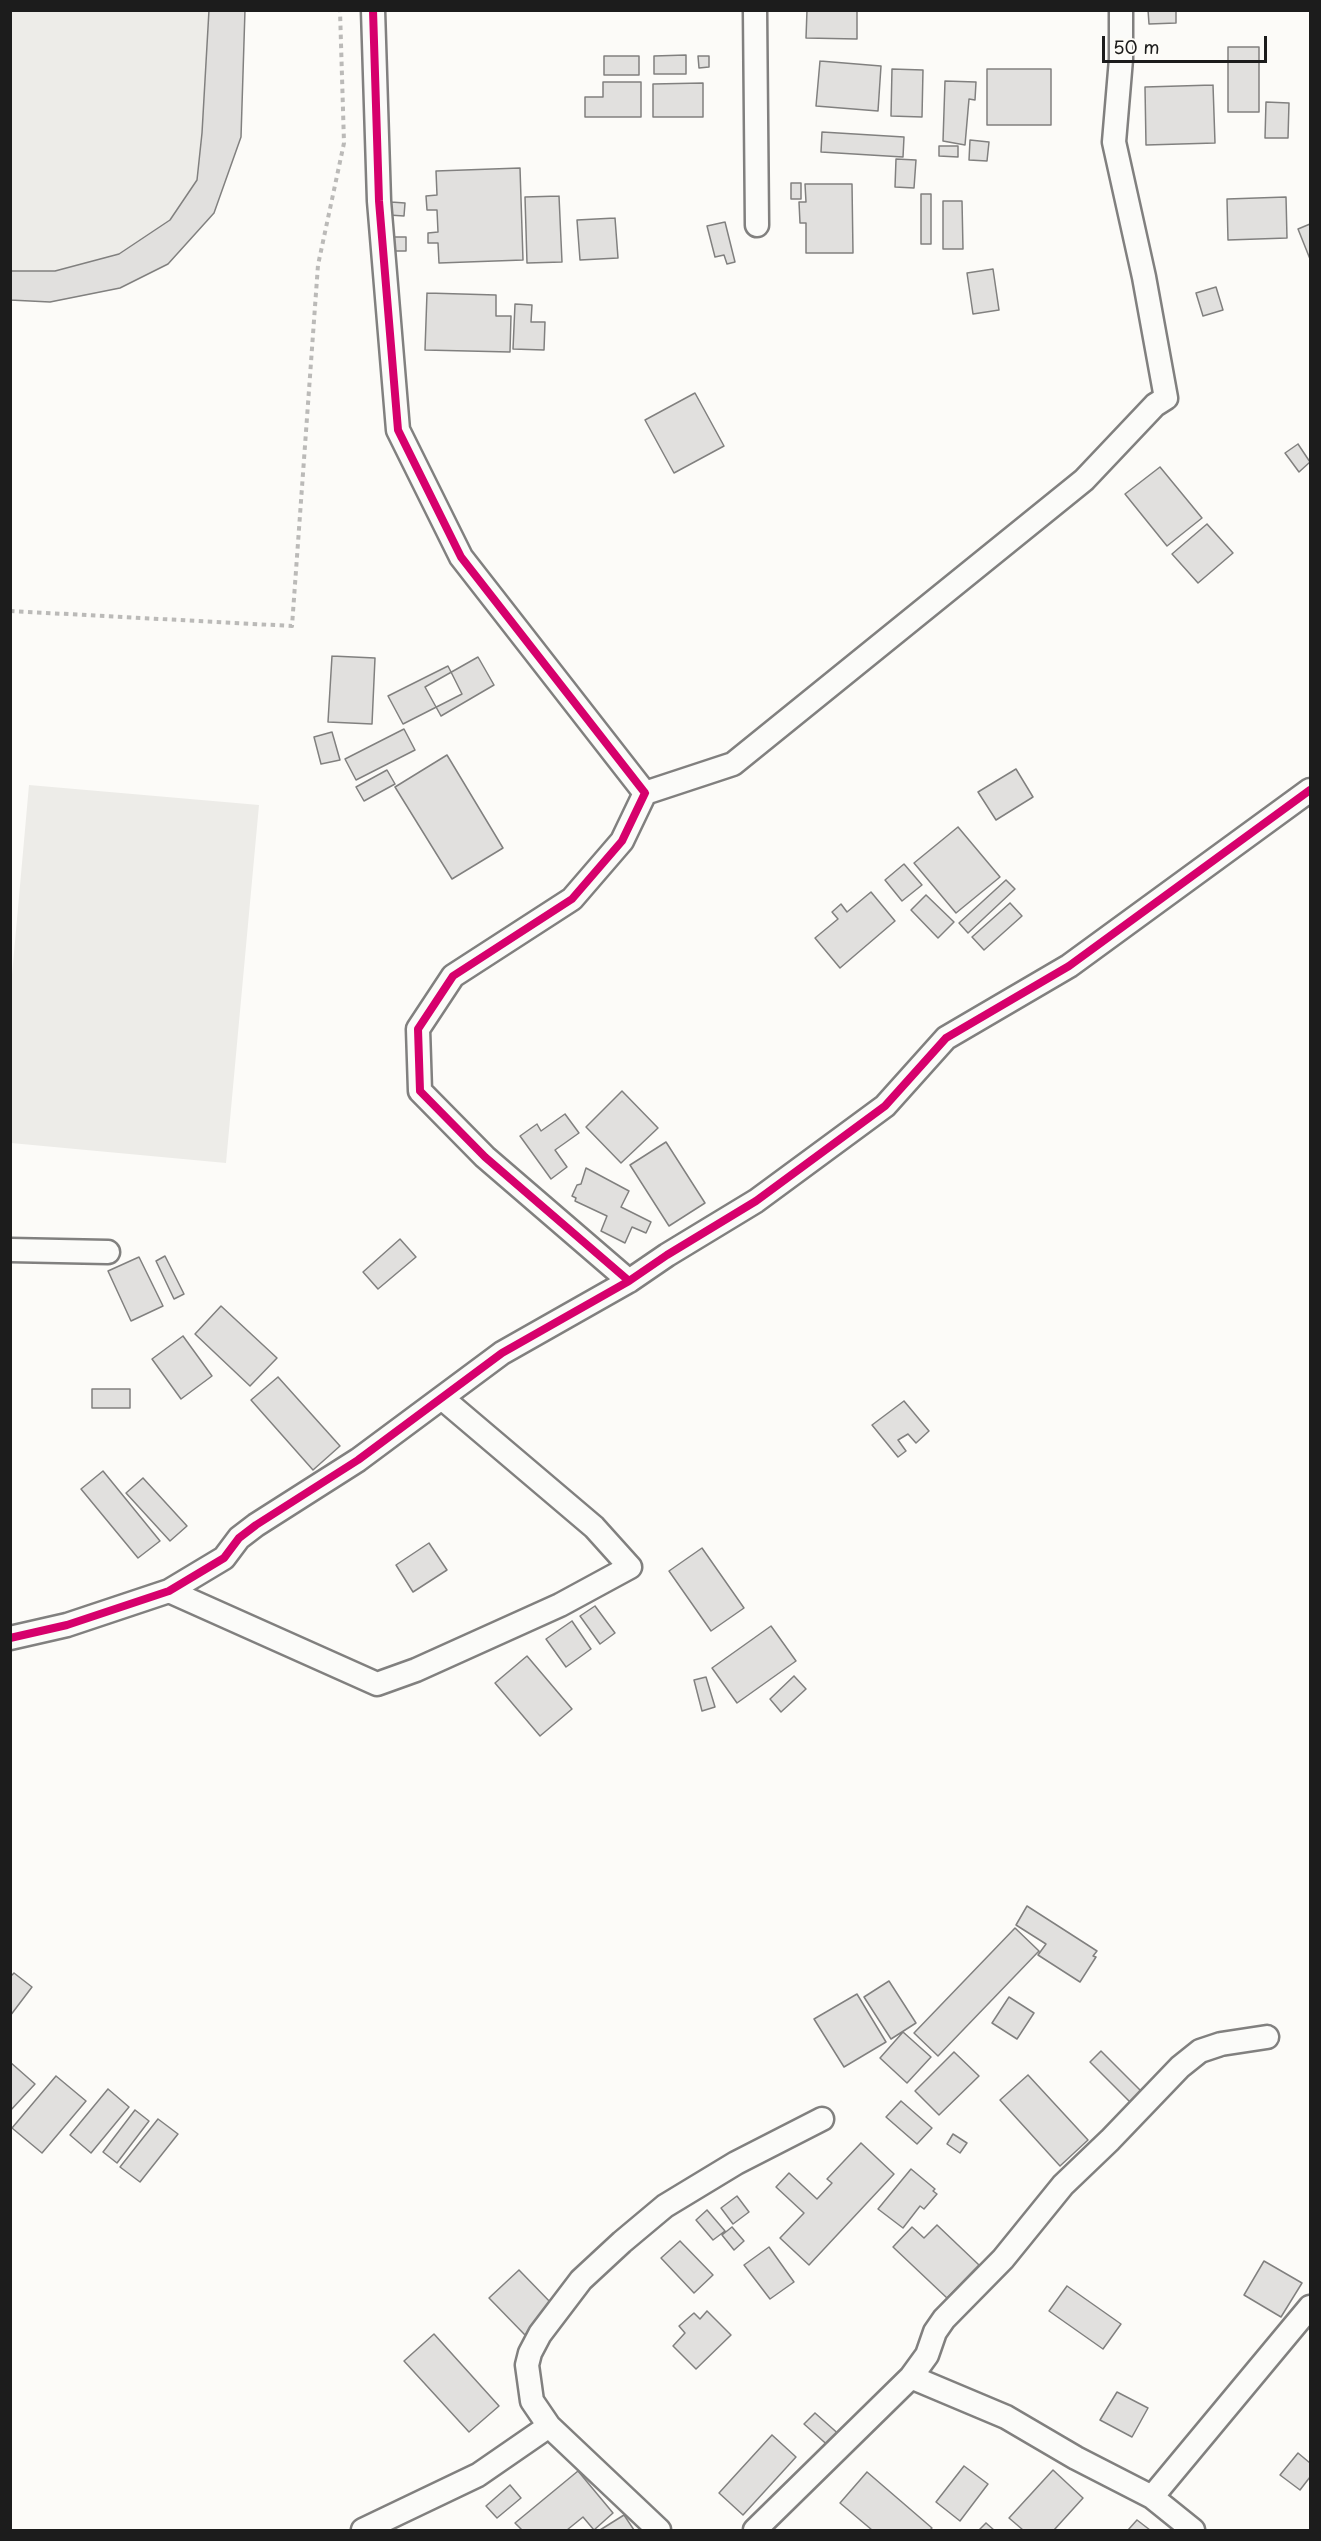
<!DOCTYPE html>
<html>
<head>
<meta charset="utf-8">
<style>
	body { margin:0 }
	#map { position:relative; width:1321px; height:2541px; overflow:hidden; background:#fcfbf8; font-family:"Playpen Sans",sans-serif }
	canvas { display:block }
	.frame { position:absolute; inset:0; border:12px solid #1c1c1c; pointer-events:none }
	.scale { position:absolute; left:1102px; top:36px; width:165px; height:27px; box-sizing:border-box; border:3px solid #1c1c1c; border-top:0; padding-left:8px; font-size:18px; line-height:21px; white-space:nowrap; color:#1c1c1c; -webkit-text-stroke:4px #fdfcf7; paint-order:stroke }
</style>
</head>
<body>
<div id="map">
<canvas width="1321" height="2541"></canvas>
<div class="frame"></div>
<div class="scale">50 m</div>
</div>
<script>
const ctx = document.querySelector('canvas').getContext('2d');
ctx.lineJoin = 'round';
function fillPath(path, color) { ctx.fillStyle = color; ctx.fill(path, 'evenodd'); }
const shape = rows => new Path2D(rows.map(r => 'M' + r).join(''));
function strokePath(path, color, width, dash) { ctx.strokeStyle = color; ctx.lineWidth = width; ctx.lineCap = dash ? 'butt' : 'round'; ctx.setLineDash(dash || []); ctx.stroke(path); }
fillPath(shape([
	[10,11,245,11,214,213,168,264,120,288,50,302,11,300],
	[29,785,259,805,226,1163,11,1143,11,986]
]), '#edece8');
const building = shape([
	[209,10,245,10,241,137,214,213,168,264,120,288,50,302,10,300,10,271,55,271,119,254,170,220,197,180,202,133,209,10],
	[807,10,857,10,857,39,806,38,807,10],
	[1148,10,1176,10,1176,23,1149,24,1148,10],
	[1228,47,1259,47,1259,112,1228,112,1228,47],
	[686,55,686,74,654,74,654,56,686,55],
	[604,56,639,56,639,75,604,75,604,56],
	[698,56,709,56,709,67,699,68,698,56],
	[820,61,881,66,878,111,816,106,820,61],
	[892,69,923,70,922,117,891,116,892,69],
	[987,69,1051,69,1051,125,987,125,987,69],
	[945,81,976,82,975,100,969,99,965,145,943,141,945,81],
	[603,82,641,82,641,117,585,117,585,97,603,97,603,82],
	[703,83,703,117,653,117,653,84,703,83],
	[1213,85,1215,143,1146,145,1145,87,1213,85],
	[1266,102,1289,103,1288,138,1265,138,1266,102],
	[822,132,904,137,903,157,821,152,822,132],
	[970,140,989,142,987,161,969,160,970,140],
	[939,146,958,146,958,157,939,156,939,146],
	[896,159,916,160,914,188,895,187,896,159],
	[520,168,523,260,439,263,438,243,428,243,428,233,438,232,437,210,427,210,426,196,437,195,436,171,520,168],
	[791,183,801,183,801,199,791,199,791,183],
	[805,184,852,184,853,253,806,253,806,223,800,223,799,202,806,202,805,184],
	[921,194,931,194,931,244,921,244,921,194],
	[559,196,562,262,527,263,525,197,559,196],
	[1286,197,1287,238,1228,240,1227,199,1286,197],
	[943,201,962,201,963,249,943,249,943,201],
	[391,202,405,203,404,216,389,215,391,202],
	[615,218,618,258,580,260,577,220,615,218],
	[725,222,735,262,727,264,724,255,715,257,707,226,725,222],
	[1310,224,1310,259,1298,229,1310,224],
	[390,237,406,237,406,251,390,251,390,237],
	[993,269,999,310,973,314,967,273,993,269],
	[1216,287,1223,310,1203,316,1196,293,1216,287],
	[427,293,496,295,496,316,511,316,510,352,425,350,427,293],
	[515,304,532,305,531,322,545,322,544,350,513,349,515,304],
	[695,393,724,446,674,473,645,420,695,393],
	[1298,444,1310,462,1299,472,1285,453,1298,444],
	[1160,467,1202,518,1167,546,1125,494,1160,467],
	[1207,524,1233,553,1198,583,1172,554,1207,524],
	[332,656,375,658,372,724,328,722,332,656],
	[478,657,494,685,441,716,425,687,478,657],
	[448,666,462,694,403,724,388,696,448,666],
	[404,729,415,750,356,780,345,759,404,729],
	[332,732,340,760,321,764,314,737,332,732],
	[447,755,503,848,452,879,395,787,447,755],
	[1016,769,1033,797,996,820,978,792,1016,769],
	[387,770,395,784,364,801,356,787,387,770],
	[958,827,1000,877,956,913,914,863,958,827],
	[904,864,922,885,902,901,885,880,904,864],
	[1006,880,1015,889,968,933,959,923,1006,880],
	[871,892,895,921,840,968,815,938,838,919,832,912,841,904,847,912,871,892],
	[926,895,954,922,938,938,911,910,926,895],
	[1010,903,1022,916,984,950,972,937,1010,903],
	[622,1091,658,1128,621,1163,586,1127,622,1091],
	[565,1114,579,1133,555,1150,567,1167,551,1179,520,1136,537,1124,541,1131,565,1114],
	[666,1142,705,1203,669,1226,630,1165,666,1142],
	[586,1168,629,1191,621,1207,651,1222,646,1233,632,1227,625,1243,601,1231,607,1216,575,1201,576,1198,572,1196,577,1185,581,1184,586,1168],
	[400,1239,416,1257,378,1289,363,1272,400,1239],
	[165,1256,184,1294,174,1299,156,1261,165,1256],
	[139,1257,163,1306,131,1321,108,1271,139,1257],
	[221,1306,277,1358,250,1386,195,1334,221,1306],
	[183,1336,212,1376,181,1399,152,1359,183,1336],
	[278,1377,340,1446,313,1470,251,1400,278,1377],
	[92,1389,130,1389,130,1408,92,1408,92,1389],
	[904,1401,929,1431,916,1443,908,1434,898,1440,906,1451,898,1457,872,1425,904,1401],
	[103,1471,160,1541,138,1558,81,1489,103,1471],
	[143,1478,187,1526,170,1541,126,1493,143,1478],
	[429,1543,447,1570,413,1592,396,1565,429,1543],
	[702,1548,744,1608,711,1631,669,1571,702,1548],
	[595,1606,615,1633,600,1644,580,1616,595,1606],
	[572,1621,591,1649,566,1667,546,1639,572,1621],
	[771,1626,796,1661,737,1703,712,1668,771,1626],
	[527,1656,572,1709,540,1736,495,1683,527,1656],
	[794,1676,806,1689,781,1712,770,1699,794,1676],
	[706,1677,715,1707,702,1711,694,1680,706,1677],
	[1027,1906,1097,1951,1093,1956,1096,1957,1080,1982,1038,1955,1046,1944,1016,1925,1027,1906],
	[1015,1928,1039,1951,938,2056,914,2033,1015,1928],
	[14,1973,32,1987,10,2016,10,1977,14,1973],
	[889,1981,916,2023,891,2039,864,1997,889,1981],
	[857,1994,886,2042,844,2067,814,2019,857,1994],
	[1009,1997,1034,2013,1017,2039,992,2023,1009,1997],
	[903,2032,931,2057,907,2083,880,2058,903,2032],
	[1101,2051,1142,2092,1131,2103,1090,2062,1101,2051],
	[954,2052,979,2076,939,2115,915,2091,954,2052],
	[10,2062,35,2084,10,2111,10,2062],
	[1028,2075,1088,2140,1060,2166,1000,2100,1028,2075],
	[56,2076,86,2101,42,2153,12,2128,56,2076],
	[108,2089,129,2107,91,2153,70,2135,108,2089],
	[901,2101,932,2128,917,2144,886,2117,901,2101],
	[135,2110,149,2121,117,2163,103,2152,135,2110],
	[158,2119,178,2134,140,2182,120,2167,158,2119],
	[953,2134,967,2143,960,2153,947,2144,953,2134],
	[861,2143,894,2174,809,2265,780,2238,804,2213,776,2187,789,2173,817,2199,832,2183,827,2179,861,2143],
	[911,2169,935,2189,933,2191,937,2194,924,2209,920,2206,903,2228,878,2209,911,2169],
	[737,2196,749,2212,733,2224,721,2208,737,2196],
	[707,2210,725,2231,713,2240,696,2220,707,2210],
	[937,2225,979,2265,947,2298,893,2247,912,2227,924,2238,937,2225],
	[732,2227,744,2241,734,2250,722,2235,732,2227],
	[680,2241,713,2275,694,2293,661,2258,680,2241],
	[769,2247,794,2282,770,2299,744,2265,769,2247],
	[1264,2261,1302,2283,1281,2317,1244,2295,1264,2261],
	[519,2270,554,2306,525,2335,489,2298,519,2270],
	[1067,2286,1121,2324,1103,2349,1049,2311,1067,2286],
	[707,2311,731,2335,696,2369,673,2346,685,2333,679,2326,694,2313,700,2319,707,2311],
	[434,2334,499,2406,469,2432,404,2361,434,2334],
	[1117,2392,1148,2408,1132,2437,1100,2420,1117,2392],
	[815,2413,842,2437,832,2449,804,2424,815,2413],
	[772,2435,796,2457,743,2515,719,2493,772,2435],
	[1298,2453,1310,2463,1310,2477,1300,2490,1280,2475,1298,2453],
	[964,2466,988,2484,960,2521,936,2502,964,2466],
	[1053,2470,1083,2498,1054,2530,1023,2530,1009,2518,1053,2470],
	[578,2471,613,2513,594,2530,583,2517,567,2530,522,2530,515,2523,578,2471],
	[867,2472,932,2528,930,2530,872,2530,840,2503,867,2472],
	[510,2485,521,2498,497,2518,486,2506,510,2485],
	[624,2515,634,2530,600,2530,624,2515],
	[1137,2520,1150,2530,1128,2530,1137,2520],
	[986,2523,994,2530,979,2530,986,2523]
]);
fillPath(building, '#e1e0de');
strokePath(building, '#81807f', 1.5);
const minor = shape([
	[373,10,379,201,398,430,461,557,645,793,622,841,572,899,453,976,418,1029,420,1091,485,1157,629,1281],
	[755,10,757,225],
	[645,793,733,764,1084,480,1155,405,1166,398,1144,277,1114,142,1121,59,1121,10],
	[10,1250,108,1252],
	[169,1591,377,1684,416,1670,560,1605,630,1567,594,1527,442,1398],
	[10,1638,67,1625,169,1591,224,1558,239,1538,256,1525,358,1460,502,1353,629,1281,667,1255,756,1201,885,1106,946,1038,1069,966,1310,790],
	[911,2377,1006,2417,1076,2458,1152,2497,1193,2530],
	[1152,2497,1310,2307],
	[363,2530,478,2475,549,2426],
	[659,2530,549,2426,532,2401,527,2365,530,2353,540,2334,581,2280,622,2242,665,2206,736,2163,822,2119],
	[755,2530,911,2377,927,2355,935,2332,944,2319,1003,2259,1063,2185,1110,2140,1180,2067,1200,2051,1221,2044,1267,2037]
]);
strokePath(minor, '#81807f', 27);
strokePath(shape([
	[10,611,292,626,318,265,344,143,340,10]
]), '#bbbab8', 4, [4.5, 4.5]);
strokePath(minor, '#fbfbf9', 22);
strokePath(shape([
	[373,10,379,201,398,430,461,557,645,793,622,841,572,899,453,976,418,1029,420,1091,485,1157,629,1281],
	[10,1638,67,1625,169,1591,224,1558,239,1538,256,1525,358,1460,502,1353,629,1281,667,1255,756,1201,885,1106,946,1038,1069,966,1310,790]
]), '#d6006c', 8);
</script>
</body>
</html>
